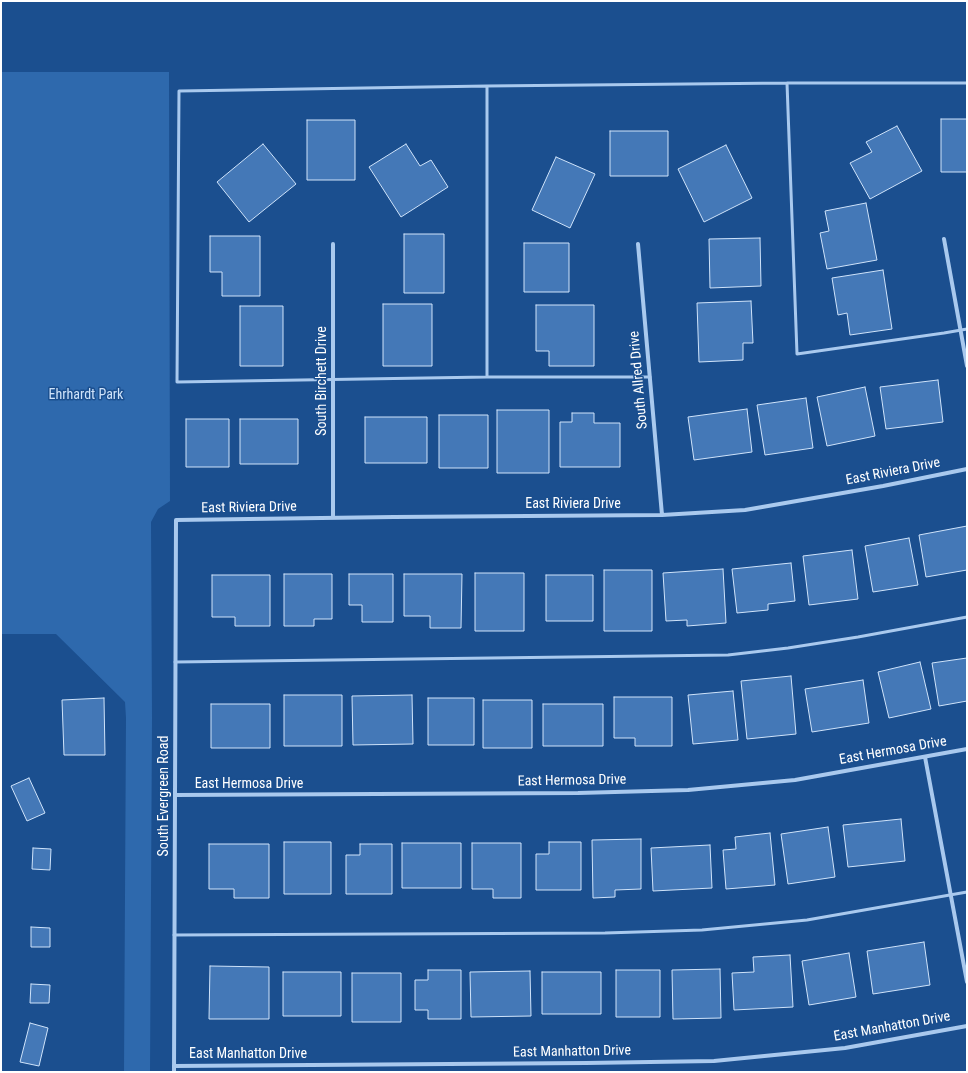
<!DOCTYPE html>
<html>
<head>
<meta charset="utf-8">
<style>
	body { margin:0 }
	#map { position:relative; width:968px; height:1073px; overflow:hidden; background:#1b4f8f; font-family:"Roboto Condensed",sans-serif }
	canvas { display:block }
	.frame { position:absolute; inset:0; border:2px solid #fff; pointer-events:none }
</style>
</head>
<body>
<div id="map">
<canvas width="968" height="1073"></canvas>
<div class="frame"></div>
</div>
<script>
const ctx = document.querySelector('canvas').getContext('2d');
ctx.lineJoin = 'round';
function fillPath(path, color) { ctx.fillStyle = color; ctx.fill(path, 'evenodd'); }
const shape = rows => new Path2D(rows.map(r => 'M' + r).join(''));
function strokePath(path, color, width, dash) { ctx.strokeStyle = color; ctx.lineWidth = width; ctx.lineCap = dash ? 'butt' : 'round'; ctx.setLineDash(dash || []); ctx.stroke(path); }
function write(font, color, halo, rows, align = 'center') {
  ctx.font = font + ' "Roboto Condensed",sans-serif'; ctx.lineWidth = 3; ctx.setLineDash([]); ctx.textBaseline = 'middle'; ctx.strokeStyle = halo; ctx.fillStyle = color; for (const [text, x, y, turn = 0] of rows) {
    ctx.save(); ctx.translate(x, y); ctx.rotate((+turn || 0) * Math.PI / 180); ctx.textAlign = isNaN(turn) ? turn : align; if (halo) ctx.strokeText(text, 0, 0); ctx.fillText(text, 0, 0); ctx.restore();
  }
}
fillPath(shape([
	[1,72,169,72,170,501,158,509,151,522,152,718,150,1072,124,1072,126,718,125,702,56,634,1,634]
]), '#2e69ad');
const building = shape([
	[941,119,967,119,967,172,941,172,941,119],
	[307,120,355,120,355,180,307,180,307,120],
	[897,126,922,171,870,199,850,163,872,152,866,142,897,126],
	[610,131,668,131,668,176,610,176,610,131],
	[263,144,296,184,249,222,217,182,263,144],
	[406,144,420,166,431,160,448,187,401,217,369,167,406,144],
	[726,145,752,198,704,222,678,169,726,145],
	[556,157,595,174,570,228,532,210,556,157],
	[866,203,877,260,827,269,820,233,829,231,825,211,866,203],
	[404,234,444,234,444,293,404,293,404,234],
	[210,236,260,236,260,296,222,296,222,272,210,272,210,236],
	[760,238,761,286,710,288,709,239,760,238],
	[524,243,569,243,569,292,524,292,524,243],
	[883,270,892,329,850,335,847,313,838,315,832,278,883,270],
	[751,301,753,343,743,343,743,360,699,362,697,303,751,301],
	[383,304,432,304,432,366,383,366,383,304],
	[536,305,594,305,594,366,549,366,549,351,536,351,536,305],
	[240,306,283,306,283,366,240,366,240,306],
	[938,380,943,422,886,429,880,387,938,380],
	[865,387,875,436,827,446,817,397,865,387],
	[806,398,813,448,765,455,757,405,806,398],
	[747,409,752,452,694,460,688,417,747,409],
	[497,410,549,410,549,473,497,473,497,410],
	[572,413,594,413,594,423,620,423,620,467,560,467,560,422,572,422,572,413],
	[439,415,488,415,488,468,439,468,439,415],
	[365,417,427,417,427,463,365,463,365,417],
	[186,419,229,419,229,467,186,467,186,419],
	[240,419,298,419,298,464,240,464,240,419],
	[967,526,967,570,926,577,919,535,967,526],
	[909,538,918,585,873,592,865,546,909,538],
	[852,550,858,599,809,605,803,556,852,550],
	[791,563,795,601,768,604,768,610,737,613,732,569,791,563],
	[723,569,726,623,687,626,687,620,666,621,663,573,723,569],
	[604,570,652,570,652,631,604,631,604,570],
	[475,573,524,573,524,631,475,631,475,573],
	[284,574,332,574,332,619,314,619,314,626,284,626,284,574],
	[349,574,393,574,393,622,362,622,362,605,349,605,349,574],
	[404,574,462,574,461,628,430,628,430,616,404,616,404,574],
	[212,575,270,575,270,626,235,626,235,617,212,617,212,575],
	[546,575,593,575,593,621,546,621,546,575],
	[967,658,967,701,939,706,932,663,967,658],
	[920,662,931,709,889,718,878,672,920,662],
	[791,676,796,734,747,739,741,681,791,676],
	[863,680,869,723,812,732,805,689,863,680],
	[733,691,738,740,693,744,688,695,733,691],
	[284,695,342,695,342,746,284,746,284,695],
	[412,695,413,744,353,745,352,696,412,695],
	[614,697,672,697,672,746,635,746,635,738,614,738,614,697],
	[104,698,105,755,64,755,62,700,104,698],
	[428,698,474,698,474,745,428,745,428,698],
	[483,700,532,700,532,748,483,748,483,700],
	[211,704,270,704,270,748,211,748,211,704],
	[543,704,603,704,603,746,543,746,543,704],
	[29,778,45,813,27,821,11,786,29,778],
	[901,819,905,861,848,867,843,825,901,819],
	[828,827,835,877,788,884,781,834,828,827],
	[770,833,775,885,726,889,723,850,736,849,735,837,770,833],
	[641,839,641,889,615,890,615,897,593,898,592,840,641,839],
	[284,842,331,842,331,894,284,894,284,842],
	[549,842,581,842,581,890,536,890,536,854,549,854,549,842],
	[402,843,461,843,461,888,402,888,402,843],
	[472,843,521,843,521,898,493,898,493,889,472,889,472,843],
	[209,844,269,844,269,898,234,898,234,889,209,889,209,844],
	[360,844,392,844,392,894,346,894,346,855,360,855,360,844],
	[710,845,712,888,653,891,651,848,710,845],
	[33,848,51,849,50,870,32,869,33,848],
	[31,927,50,928,50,947,31,947,31,927],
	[924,942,930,985,873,994,867,951,924,942],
	[849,953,856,997,809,1005,802,961,849,953],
	[790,955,793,1007,734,1010,732,973,754,972,753,957,790,955],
	[210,966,269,967,269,1019,209,1019,210,966],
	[720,969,721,1018,673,1019,672,970,720,969],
	[428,970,461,970,461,1019,428,1019,428,1010,415,1010,415,980,428,980,428,970],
	[616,970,660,970,660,1017,616,1017,616,970],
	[530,971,531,1016,471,1017,470,972,530,971],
	[283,972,341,972,341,1016,283,1016,283,972],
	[542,972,601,972,601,1014,542,1014,542,972],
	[352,973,401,973,401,1022,352,1022,352,973],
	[31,984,50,985,49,1003,30,1003,31,984],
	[30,1023,48,1028,39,1066,20,1062,30,1023]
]);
fillPath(building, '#4478b7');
strokePath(building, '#cfe3fa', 1);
strokePath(shape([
	[787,83,797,354,944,333,967,329],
	[487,86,487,377],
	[650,377,487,377,177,382,179,91,487,86,787,83,967,83],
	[175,662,728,655,788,648,858,637,967,617],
	[174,935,605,933,702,930,807,920,967,892]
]), '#a9c9ee', 3);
strokePath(shape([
	[944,239,967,366],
	[333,244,333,518],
	[638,244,662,515],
	[925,757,967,982],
	[175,795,578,793,688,790,795,780,967,749],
	[174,1066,586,1063,714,1061,845,1048,967,1026],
	[174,1072,176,520,394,517,662,515,745,510,883,486,967,469]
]), '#a9c9ee', 4);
write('14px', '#fff', '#1b4f8f', [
	["South Allred Drive",639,380,-95],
	["South Birchett Drive",322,381,-90],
	["East Riviera Drive",893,472,-11],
	["East Riviera Drive",573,504],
	["East Riviera Drive",249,508,-1],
	["East Hermosa Drive",893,751,-10],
	["East Hermosa Drive",572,781,-1],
	["East Hermosa Drive",249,784],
	["South Evergreen Road",164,796,-90],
	["East Manhatton Drive",892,1027,-10],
	["East Manhatton Drive",572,1052,-1],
	["East Manhatton Drive",248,1054]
]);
write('14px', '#cfe3fa', '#1b4f8f', [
	["Ehrhardt Park",86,395]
]);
</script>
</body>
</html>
